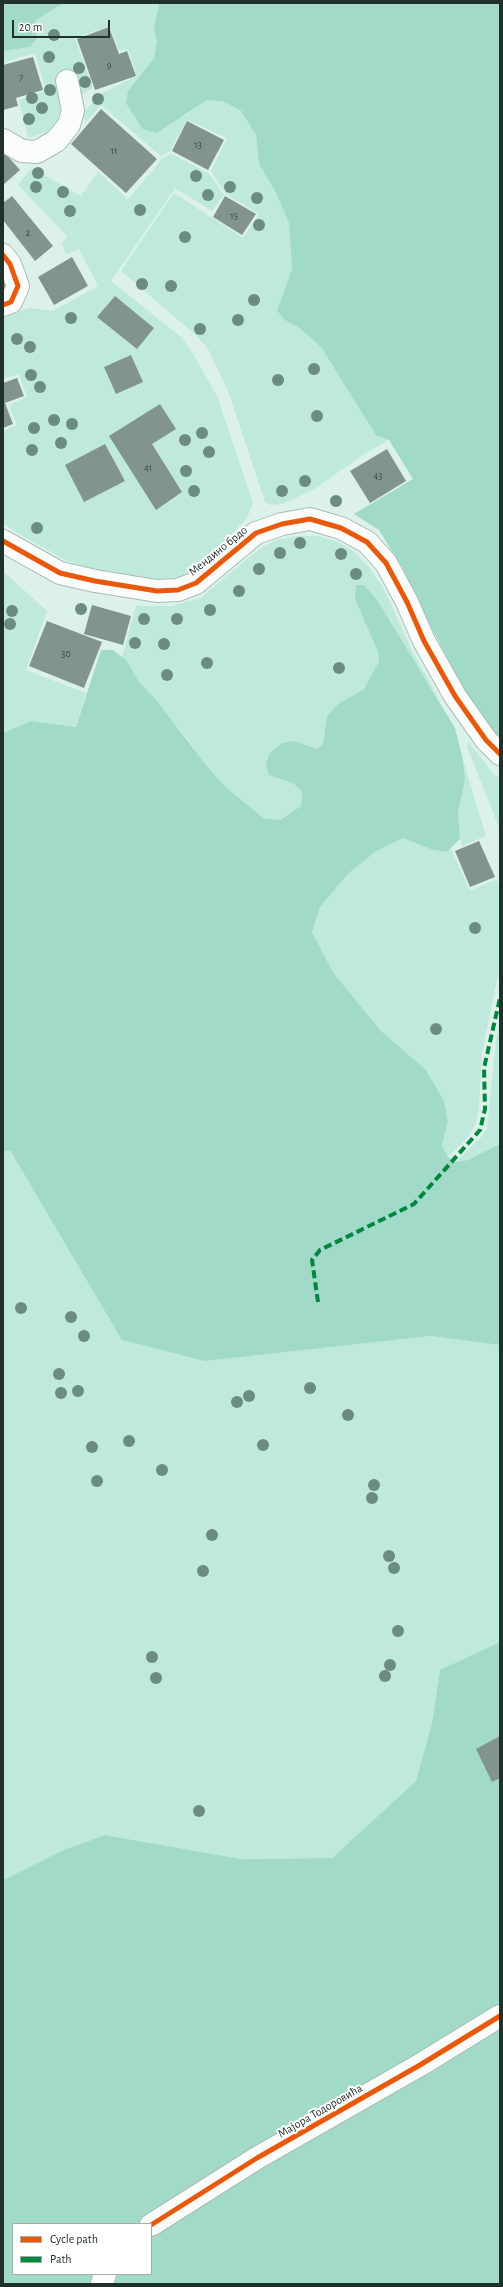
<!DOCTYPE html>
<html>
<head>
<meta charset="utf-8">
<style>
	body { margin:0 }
	#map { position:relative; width:503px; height:2287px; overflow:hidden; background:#dbf1ea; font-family:"Alegreya Sans",sans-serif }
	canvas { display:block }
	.frame { position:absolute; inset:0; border:4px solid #20302b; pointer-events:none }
	.legend { position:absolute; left:12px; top:2223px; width:140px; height:52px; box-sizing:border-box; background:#fff; border:1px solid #a6acaa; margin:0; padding:5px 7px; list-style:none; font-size:12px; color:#20302b }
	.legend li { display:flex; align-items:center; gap:8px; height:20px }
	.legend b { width:20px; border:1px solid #a6acaa }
	.scale { position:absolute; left:12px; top:20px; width:98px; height:18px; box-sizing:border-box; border:2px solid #20302b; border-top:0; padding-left:5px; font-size:12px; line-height:14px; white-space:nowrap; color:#20302b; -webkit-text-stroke:3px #fff; paint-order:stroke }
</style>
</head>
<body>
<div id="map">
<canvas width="503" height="2287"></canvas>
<div class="frame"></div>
<ul class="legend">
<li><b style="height:5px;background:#e8590c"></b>Cycle path</li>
<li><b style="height:5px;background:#00873e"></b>Path</li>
</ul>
<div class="scale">20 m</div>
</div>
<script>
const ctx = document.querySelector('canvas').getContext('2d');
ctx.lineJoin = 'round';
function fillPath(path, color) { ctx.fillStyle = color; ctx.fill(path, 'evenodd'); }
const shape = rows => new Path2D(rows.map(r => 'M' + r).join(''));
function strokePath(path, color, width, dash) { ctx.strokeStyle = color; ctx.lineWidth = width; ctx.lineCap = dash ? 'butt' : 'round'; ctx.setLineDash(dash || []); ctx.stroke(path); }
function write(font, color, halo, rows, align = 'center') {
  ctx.font = font + ' "Alegreya Sans",sans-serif'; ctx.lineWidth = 4; ctx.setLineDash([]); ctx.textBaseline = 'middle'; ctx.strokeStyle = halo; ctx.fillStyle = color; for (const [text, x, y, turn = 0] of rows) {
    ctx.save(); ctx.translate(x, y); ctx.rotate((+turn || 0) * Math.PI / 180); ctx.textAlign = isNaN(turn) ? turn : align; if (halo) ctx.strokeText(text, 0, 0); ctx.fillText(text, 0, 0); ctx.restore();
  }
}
fillPath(shape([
	[64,3,159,3,154,28,158,42,154,58,128,91,183,117,207,100,225,102,241,111,256,135,259,164,276,193,289,223,292,269,277,310,283,319,298,327,321,347,342,379,389,440,369,451,311,491,282,504,271,505,265,502,228,391,207,347,192,332,121,271,174,193,243,238,259,214,226,194,211,171,227,138,187,120,170,151,161,156,101,105,87,121,81,116,100,94,137,76,128,49,119,51,110,26,75,38,93,88,79,96,74,74,56,78,61,111,53,130,28,138,19,100,46,91,35,53,3,62,3,51,30,47,36,30,35,21],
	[172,154,209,174,224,195,212,211,175,188,111,281,182,338,193,354,217,396,253,503,247,518,204,563,182,576,156,582,107,573,67,561,17,533,3,523,3,431,17,425,9,405,27,397,19,374,3,379,3,315,30,308,53,311,98,286,79,249,66,254,62,244,67,236,18,185,32,168,81,196,98,172,128,199,163,158],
	[297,536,318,536,336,541,353,551,368,566,384,589,413,653,441,702,412,661,355,599,378,652,379,661,364,689,338,704,327,716,323,744,317,749,295,741,269,775,294,784,302,792,301,806,280,820,263,818,226,787,207,766,186,737,139,682,122,657,136,606,172,606,200,598,258,550,276,540],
	[3,571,47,611,26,670,86,693,76,727,31,721,3,733],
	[469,743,496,777,500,776,500,830,467,747],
	[463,760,486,836,462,846,460,839,458,813,465,780],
	[403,838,433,850,447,852,451,849,470,891,497,879,500,891,500,966,482,1053,479,1108,476,1123,468,1137,448,1157,442,1145,448,1121,444,1101,426,1070,380,1030,333,972,312,932,320,907,348,874,375,852],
	[500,1019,500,1144,468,1160,456,1162,481,1137,487,1129,496,1040],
	[9,1150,205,1361,430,1336,500,1345,500,1642,440,1670,432,1723,416,1781,332,1858,241,1859,105,1835,61,1851,3,1880,3,1152]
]), '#c0e9dd');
fillPath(shape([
	[3,3,64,3,35,21,37,38,30,47,3,51],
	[159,3,500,3,500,738,472,705,430,625,402,567,379,530,354,514,413,479,389,440,376,435,321,347,298,327,283,319,277,310,292,269,289,223,276,193,259,164,256,135,241,111,225,102,207,100,157,133,148,131,142,128,126,103,128,91,154,58,157,42,154,28],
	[356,585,364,585,377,600,455,728,463,760,465,780,458,813,460,839,447,852,433,850,403,838,375,852,348,874,320,907,312,932,333,972,380,1030,426,1070,444,1101,448,1121,442,1145,448,1157,456,1162,468,1160,500,1144,500,1345,430,1336,205,1361,122,1340,10,1150,3,1152,3,733,31,721,76,727,101,650,113,650,126,660,139,682,156,700,207,766,226,787,263,818,280,820,301,806,302,792,294,784,269,775,266,764,269,754,282,743,295,741,317,749,323,744,327,716,338,704,364,689,379,661,378,652,355,599],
	[500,1642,500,2008,143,2224,13,2224,13,2274,97,2274,94,2284,3,2284,3,1880,61,1851,105,1835,241,1859,332,1858,416,1781,432,1723,440,1670],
	[500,2024,500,2284,108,2284,111,2274,151,2274,151,2230]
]), '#a2daca');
fillPath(shape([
	[109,27,119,54,127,51,136,76,95,90,77,39],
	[33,57,43,90,16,98,18,106,3,110,3,65],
	[101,109,157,159,126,193,71,144],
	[187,121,224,140,208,170,172,151],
	[3,151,20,170,3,185],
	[12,196,53,246,35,261,3,220,3,203],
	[225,196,256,214,242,235,213,217],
	[72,257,88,286,54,305,38,277],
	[3,273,13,284,3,292],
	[115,296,154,328,137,349,97,317],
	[131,355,143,382,116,394,104,367],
	[17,378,24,396,5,403,13,424,3,428,3,383],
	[160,404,176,429,152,444,182,492,156,510,109,436],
	[105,444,125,481,84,502,65,465],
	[387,449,406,481,370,503,350,471],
	[92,605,131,616,123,645,84,634],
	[47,621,102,642,84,688,29,666],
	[479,841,495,877,470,887,455,851],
	[500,1736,500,1778,492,1782,476,1749]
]), '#82948f');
const minor = shape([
	[3,140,22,151,37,152,56,141,69,125,73,110,67,81],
	[3,255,10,264,18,286,11,302,3,305],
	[3,541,60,573,95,581,157,591,178,590,196,583,256,533,282,524,310,519,341,528,367,542,386,563,407,602,424,641,455,696,486,740,500,754],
	[151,2225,257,2158,420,2065,500,2016],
	[102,2284,105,2274]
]);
strokePath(minor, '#abbcb7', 24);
strokePath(minor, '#fafdfc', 22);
strokePath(shape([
	[318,1302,312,1260,320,1250,414,1204,480,1130,485,1109,484,1068,500,998]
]), '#00873e', 4, [8, 4]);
strokePath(shape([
	[3,255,10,264,18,286,11,302,3,305],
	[3,541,60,573,95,581,157,591,178,590,196,583,256,533,282,524,310,519,341,528,367,542,386,563,407,602,424,641,455,696,486,740,500,754],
	[151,2225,257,2158,420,2065,500,2016]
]), '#e8590c', 5);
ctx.fillStyle = '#6b8b83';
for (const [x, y] of [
	[54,35],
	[49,57],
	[79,68],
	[85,82],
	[50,90],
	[32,98],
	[98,99],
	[42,108],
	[29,119],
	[38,173],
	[196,176],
	[36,187],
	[230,187],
	[63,192],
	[208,195],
	[257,198],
	[140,210],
	[70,211],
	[259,225],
	[185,237],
	[142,284],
	[171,286],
	[254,300],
	[71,318],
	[238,320],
	[200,329],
	[17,339],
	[30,347],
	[314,369],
	[31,375],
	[278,380],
	[40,387],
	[317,416],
	[54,420],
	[72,424],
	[34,428],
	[202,433],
	[185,440],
	[61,443],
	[32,450],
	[209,452],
	[186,471],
	[305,481],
	[194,491],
	[282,491],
	[336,501],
	[37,528],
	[300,543],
	[280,553],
	[341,554],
	[259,569],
	[356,574],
	[239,591],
	[81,609],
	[210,610],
	[12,611],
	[144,619],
	[177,619],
	[10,624],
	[135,643],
	[164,644],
	[207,663],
	[339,668],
	[167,675],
	[475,928],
	[436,1029],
	[21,1308],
	[71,1317],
	[84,1336],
	[59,1374],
	[310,1388],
	[78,1391],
	[61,1393],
	[249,1396],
	[237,1402],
	[348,1415],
	[129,1441],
	[263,1445],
	[92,1447],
	[162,1470],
	[97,1481],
	[374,1485],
	[372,1498],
	[212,1535],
	[389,1556],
	[394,1568],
	[203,1571],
	[398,1631],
	[152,1657],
	[390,1665],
	[385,1676],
	[156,1678],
	[199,1811]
]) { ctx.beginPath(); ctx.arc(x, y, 6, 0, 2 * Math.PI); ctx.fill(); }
write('10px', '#384944', null, [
	["9",109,65],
	["7",21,78],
	["13",198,145],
	["11",114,151],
	["15",234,216],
	["2",28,233],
	["41",148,468],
	["43",378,476],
	["30",66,654]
]);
write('12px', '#20302b', '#fff', [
	["Мендино брдо",218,551,-39],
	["Мајора Тодоровића",320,2111,-30]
]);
</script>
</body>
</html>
